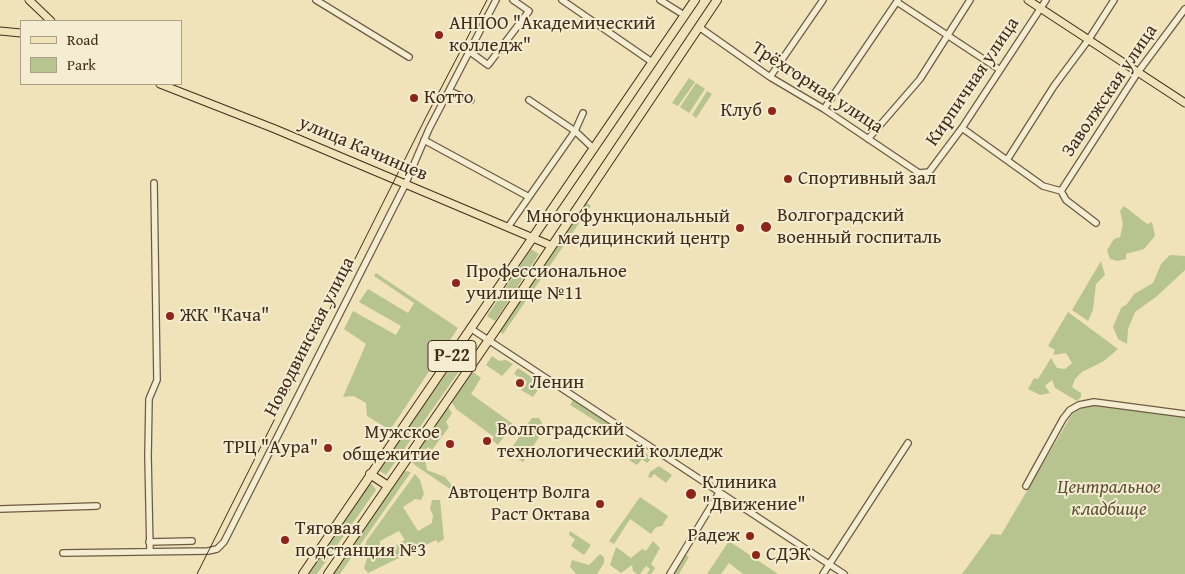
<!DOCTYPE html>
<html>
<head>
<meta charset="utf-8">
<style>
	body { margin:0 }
	#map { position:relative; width:1185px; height:574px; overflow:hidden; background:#f0e3b9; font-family:"Gentium Book Plus",serif }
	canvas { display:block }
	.legend { position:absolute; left:20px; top:20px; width:162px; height:65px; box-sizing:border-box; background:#f5edd2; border:1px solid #ada088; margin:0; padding:6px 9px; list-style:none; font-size:15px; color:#412c1a }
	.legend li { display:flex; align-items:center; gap:10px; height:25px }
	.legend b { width:25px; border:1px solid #ada088 }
</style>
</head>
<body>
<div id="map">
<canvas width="1185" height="574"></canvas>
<ul class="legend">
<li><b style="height:6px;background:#f0e3b9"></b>Road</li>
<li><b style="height:14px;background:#b8c490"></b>Park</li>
</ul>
</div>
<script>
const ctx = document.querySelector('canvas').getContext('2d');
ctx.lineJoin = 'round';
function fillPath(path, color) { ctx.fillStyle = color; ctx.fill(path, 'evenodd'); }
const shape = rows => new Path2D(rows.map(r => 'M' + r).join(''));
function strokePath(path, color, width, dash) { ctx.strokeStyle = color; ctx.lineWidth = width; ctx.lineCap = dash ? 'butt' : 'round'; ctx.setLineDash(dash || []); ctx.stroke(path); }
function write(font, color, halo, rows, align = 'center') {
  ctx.font = font + ' "Gentium Book Plus",serif'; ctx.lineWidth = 4; ctx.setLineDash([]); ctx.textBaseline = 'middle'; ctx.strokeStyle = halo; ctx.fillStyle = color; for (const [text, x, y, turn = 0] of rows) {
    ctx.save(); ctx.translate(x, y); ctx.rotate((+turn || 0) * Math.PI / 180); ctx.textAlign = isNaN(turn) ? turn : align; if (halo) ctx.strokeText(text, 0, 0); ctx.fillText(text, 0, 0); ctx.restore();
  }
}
fillPath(shape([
	[689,78,695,82,678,106,672,103],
	[696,83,705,89,689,113,680,107],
	[707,91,712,94,696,118,692,115],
	[586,202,591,206,503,334,499,331],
	[1124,206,1147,224,1152,222,1155,236,1144,249,1126,254,1126,259,1118,261,1110,259,1107,250,1114,239,1120,237,1123,224,1120,211],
	[531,249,539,254,495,321,487,316],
	[1170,255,1185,256,1185,270,1156,297,1135,312,1128,329,1127,344,1118,339,1113,327,1121,308,1127,304,1134,294,1153,283,1161,264],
	[1101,261,1105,275,1096,284,1093,310,1088,321,1072,310],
	[376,273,458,328,390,430,367,416,366,403,354,396,343,397,366,344,344,329,353,311,396,335,401,326,359,302,368,289,408,313,414,303,374,276],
	[1068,312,1118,349,1104,361,1082,372,1075,379,1072,387,1081,393,1081,397,1077,401,1055,388,1052,380,1045,386,1050,393,1040,395,1028,389,1034,378,1038,379,1051,358,1057,368,1065,369,1072,363,1066,353,1053,355,1055,350,1048,346],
	[469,341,477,346,386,475,378,470],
	[492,356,499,361,506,360,513,364,502,376,486,365],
	[518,368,542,384,533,397,521,390,527,382,514,374],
	[473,372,481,378,471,394,513,424,498,445,492,440,494,437,456,409,451,401],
	[573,400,610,423,607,428,570,405],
	[1095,404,1174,415,1180,410,1185,411,1185,574,962,574,991,534,1001,535,1074,411],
	[448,407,452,413,446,422,449,427,432,450,428,447,423,454,418,451],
	[532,418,539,418,545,428,523,462,509,452],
	[641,450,650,456,650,460,647,463,642,459,637,465,629,460,633,454],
	[418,453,426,463,427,470,445,477,456,490,463,490,467,497,465,499,416,466,412,462],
	[659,466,672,475,666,483,654,474,651,478,648,477,650,472],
	[405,471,411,472,340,574,333,574],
	[415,474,420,480,424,494,421,500,415,499,403,507,418,531,432,523,433,515,430,509,432,500,440,500,444,539,438,543,436,540,368,573,364,568,368,555,380,551,383,553,405,540,399,531,380,541,380,549,368,552,361,557,367,540],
	[372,484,376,490,317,574,309,574,369,485],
	[640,497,668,516,662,526,656,527,651,534,630,519,614,544,609,541],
	[570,531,591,545,584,555,571,546,575,539,569,535],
	[653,541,660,548,651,564,655,568,651,574,647,574,650,569,646,566,640,574,637,574,633,571,632,565,621,573,610,565,616,547,631,558,642,549,646,551],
	[729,541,778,574,743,574,729,563,721,574,707,574],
	[683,553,689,557,679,574,671,574],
	[600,554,604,557,604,563,597,574,576,574,570,567,572,560,589,565]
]), '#b8c490');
const minor = shape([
	[316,0,409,57],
	[562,0,652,62],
	[660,0,684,15],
	[897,2,1000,70],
	[699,27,770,77,824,109,919,173,929,172,962,128,1046,0],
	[469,51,488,65,529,11,513,0],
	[770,77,823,0],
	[449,91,471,100],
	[529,100,575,131,594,149],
	[824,109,898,0],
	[962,128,1043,186,1061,191,1066,200,1096,223],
	[868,139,920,79,970,0],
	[424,140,529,197],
	[1007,160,1054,86,1089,39,1114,0],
	[1061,191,1138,72,1185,9],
	[508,227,575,131,583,113],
	[470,328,844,574],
	[1026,486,1063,419,1070,410,1079,405,1094,402,1185,414],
	[0,509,97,506],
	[149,542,192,541],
	[150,552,148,456,149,399,157,380,154,183],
	[63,553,208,551,217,549,224,542,405,185,429,129,496,0],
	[670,574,719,493],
	[823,574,908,443]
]);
const major = shape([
	[29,0,51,21],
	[1028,0,1185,103],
	[0,31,21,33],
	[160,84,275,129,552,246]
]);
const highway = shape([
	[370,474,388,486],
	[303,574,695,0],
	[328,574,497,328,717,0]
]);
strokePath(minor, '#6d5a42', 8);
strokePath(major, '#412c1a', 9);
strokePath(highway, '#412c1a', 10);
strokePath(minor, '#f5edd2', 5.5);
strokePath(major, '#f0e3b9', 7);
strokePath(highway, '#f0e3b9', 8);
strokePath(shape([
	[197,574,427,115,487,0]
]), '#412c1a', 1);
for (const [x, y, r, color] of [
	[439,35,5,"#8f2418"],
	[414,98,5,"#8f2418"],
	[772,111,5,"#8f2418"],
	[788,179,5,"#8f2418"],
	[766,227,6,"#8f2418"],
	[740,228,5,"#8f2418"],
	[456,283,5,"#8f2418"],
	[170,316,5,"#8f2418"],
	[520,383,5,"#8f2418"],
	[487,441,5,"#8f2418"],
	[450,444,5,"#8f2418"],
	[328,448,5,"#8f2418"],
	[691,494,6,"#8f2418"],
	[600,504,5,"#8f2418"],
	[750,536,5,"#8f2418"],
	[285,540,5,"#8f2418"],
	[756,555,5,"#8f2418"]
]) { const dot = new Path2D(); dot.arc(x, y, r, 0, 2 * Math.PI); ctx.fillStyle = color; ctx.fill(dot); strokePath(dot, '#f5edd2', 2); }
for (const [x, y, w] of [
	[452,356,48]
]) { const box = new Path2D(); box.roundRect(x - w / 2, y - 15.5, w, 31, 4); ctx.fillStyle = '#f5edd2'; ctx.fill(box); strokePath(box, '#412c1a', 1); }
write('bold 18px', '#412c1a', null, [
	["Р-22",452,356]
]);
write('19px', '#412c1a', '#f5edd2', [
	["АНПОО \"Академический",449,24],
	["колледж\"",449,46],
	["Котто",424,98],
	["Клуб",762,111,"right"],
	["Спортивный зал",798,179],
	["Волгоградский",777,216],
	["военный госпиталь",777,238],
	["Многофункциональный",730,217,"right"],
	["медицинский центр",730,239,"right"],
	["Профессиональное",466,272],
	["училище №11",466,294],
	["ЖК \"Кача\"",180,316],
	["Ленин",530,383],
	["Волгоградский",497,430],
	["технологический колледж",497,452],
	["Мужское",440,433,"right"],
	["общежитие",440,455,"right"],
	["ТРЦ \"Аура\"",318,448,"right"],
	["Клиника",702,483],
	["\"Движение\"",702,505],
	["Автоцентр Волга",590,493,"right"],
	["Раст Октава",590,515,"right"],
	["Тяговая",295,529],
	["подстанция №3",295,551],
	["Радеж",740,536,"right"],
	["СДЭК",766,555]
], 'left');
write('19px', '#412c1a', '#f5edd2', [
	["Кирпичная улица",973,82,-56],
	["Трёхгорная улица",817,88,33],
	["Заволжская улица",1110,91,-56],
	["улица Качинцев",363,149,23],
	["Новодвинская улица",310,337,-63]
]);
write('italic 19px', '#5f5238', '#f5edd2', [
	["Центральное",1109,488],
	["кладбище",1109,510]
]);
</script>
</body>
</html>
